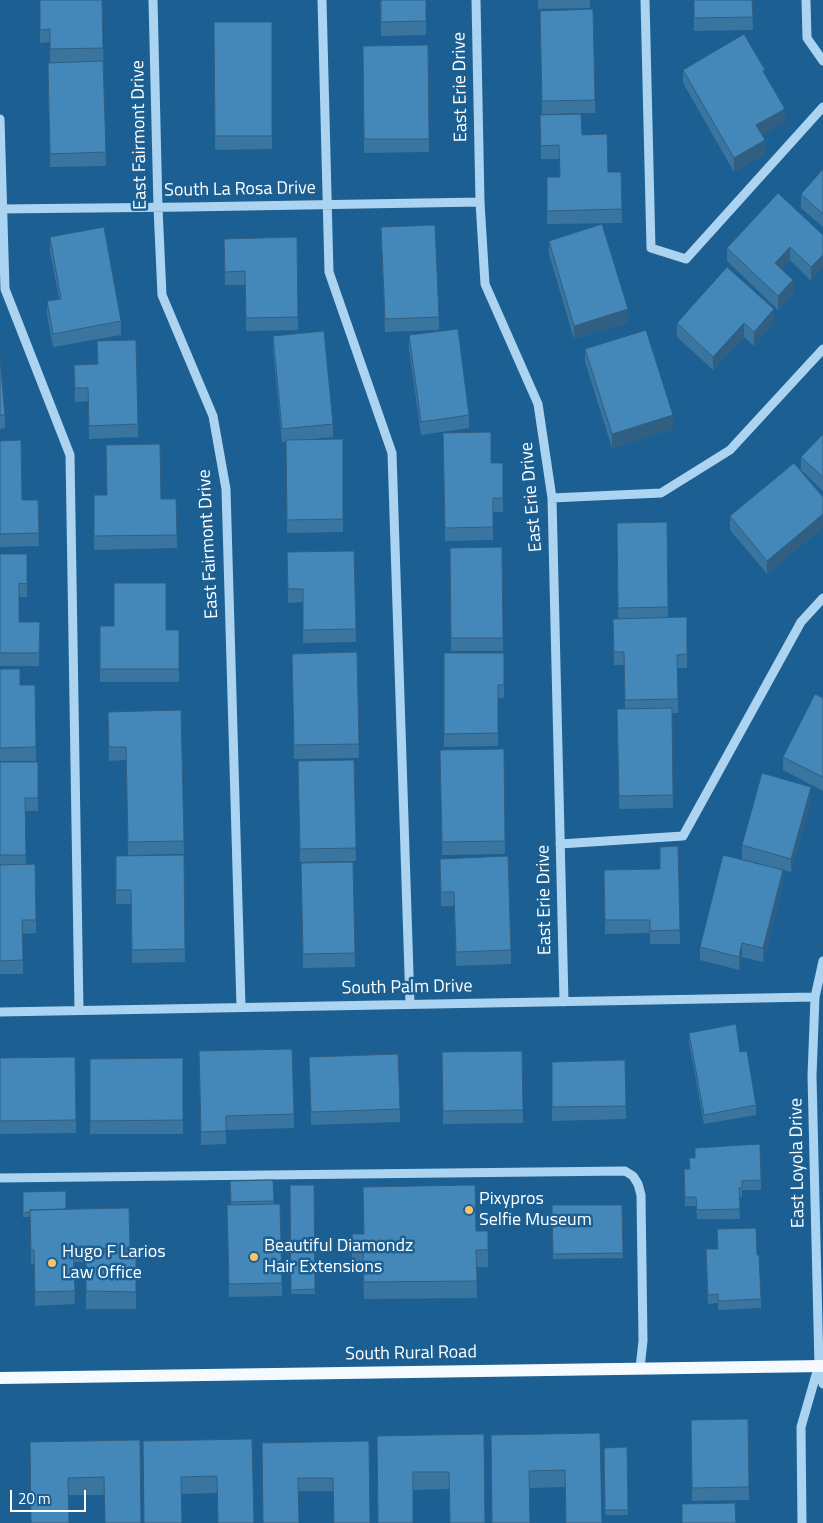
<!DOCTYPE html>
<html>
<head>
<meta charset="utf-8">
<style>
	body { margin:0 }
	#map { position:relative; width:823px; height:1523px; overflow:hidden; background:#1b5f93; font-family:"Titillium Web",sans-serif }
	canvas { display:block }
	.scale { position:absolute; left:10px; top:1490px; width:76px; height:22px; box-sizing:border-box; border:2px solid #fff; border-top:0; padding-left:6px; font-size:15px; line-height:18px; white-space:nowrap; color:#fff; -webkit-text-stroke:4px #1b5f93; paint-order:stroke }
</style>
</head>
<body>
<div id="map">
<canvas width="823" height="1523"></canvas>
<div class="scale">20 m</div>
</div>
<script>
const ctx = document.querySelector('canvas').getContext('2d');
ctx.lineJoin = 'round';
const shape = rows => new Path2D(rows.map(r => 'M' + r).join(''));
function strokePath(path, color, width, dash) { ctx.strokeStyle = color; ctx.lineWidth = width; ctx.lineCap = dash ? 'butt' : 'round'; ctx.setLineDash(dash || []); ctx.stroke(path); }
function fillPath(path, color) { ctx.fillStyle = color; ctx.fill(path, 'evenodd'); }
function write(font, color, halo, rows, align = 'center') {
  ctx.font = font + ' "Titillium Web",sans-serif'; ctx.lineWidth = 5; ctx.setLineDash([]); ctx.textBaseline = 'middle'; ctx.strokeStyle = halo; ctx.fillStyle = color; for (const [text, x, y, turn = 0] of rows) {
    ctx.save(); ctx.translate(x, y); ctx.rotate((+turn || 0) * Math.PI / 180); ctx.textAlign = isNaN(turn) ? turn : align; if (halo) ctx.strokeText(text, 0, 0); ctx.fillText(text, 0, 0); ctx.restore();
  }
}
strokePath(shape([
	[153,0,158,208,162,295,213,416,226,489,241,1007],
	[322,0,329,272,392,453,410,1004],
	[476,0,480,202,485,284,538,404,552,498,564,1002],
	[645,0,651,248,686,259,823,107],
	[806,0,807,38,823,61],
	[0,119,5,289,70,455,79,1010],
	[0,209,188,207,480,202],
	[552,498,661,493,730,450,823,349],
	[560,844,683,836,801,622,823,598],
	[823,961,815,997,812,1076,819,1366,823,1384],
	[0,1012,815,997],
	[0,1178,625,1171,633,1176,638,1184,641,1195,643,1341,640,1368],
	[802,1523,801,1427,818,1368]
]), '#acd3ef', 9);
strokePath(shape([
	[0,1378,823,1366]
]), '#f4faff', 12);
fillPath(shape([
	[40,0,102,0,106,166,50,167,48,76,50,63,50,42,40,43],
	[380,0,426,0,426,35,381,36],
	[538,0,590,0,590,8,538,9],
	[694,0,752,0,753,30,694,31],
	[214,22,272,22,272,149,215,150],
	[540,24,595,100,595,113,542,114],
	[428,45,429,152,364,153,363,46],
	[683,70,765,75,785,122,762,135,765,154,734,172,683,83],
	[540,115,582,135,608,172,621,172,622,223,547,224,547,177,560,177,559,159,541,159],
	[823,169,823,227,801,208,801,194],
	[381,227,439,317,439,330,385,332],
	[823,235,811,281,790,260,781,269,793,294,778,310,727,261,727,248],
	[50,237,121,321,121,335,53,347,47,315,47,301,59,299,50,251],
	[297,237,298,330,246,331,245,285,225,285,224,239],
	[549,241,628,323,574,339,549,254],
	[677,323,774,323,754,346,744,337,713,370,677,337],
	[409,335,469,415,469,428,421,435,409,349],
	[273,336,333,424,333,437,303,440,343,439,343,532,287,533,286,442,282,442,273,350],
	[97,341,138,424,138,437,89,439,88,401,75,402,74,365,97,364],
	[585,349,673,429,612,448,585,362],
	[0,358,5,415,5,428,0,429],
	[443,433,491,463,503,463,503,512,493,512,493,540,445,541],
	[823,434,823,491,801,470,801,457],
	[0,441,22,500,38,500,39,546,0,547],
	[94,495,161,499,176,499,177,548,94,550],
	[823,497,823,527,767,574,730,530,730,516],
	[667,522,668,618,687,617,687,668,677,668,678,713,672,713,673,808,619,809,617,709,625,709,624,665,614,665,613,619,618,619,617,523],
	[502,547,503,651,451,651,450,548],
	[354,551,356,642,303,643,303,602,288,603,287,552],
	[0,554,27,554,27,597,19,597,19,622,40,622,39,666,0,666],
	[100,626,179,630,179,682,100,682],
	[357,652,359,758,294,759,292,654],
	[444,653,504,653,504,698,498,698,498,746,444,747],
	[0,669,20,685,35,685,36,761,0,761],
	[823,698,823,791,783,770,783,757],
	[181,710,184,854,128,855,126,760,109,761,108,712],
	[504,749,505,854,442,855,440,750],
	[354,760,356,861,300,862,298,761],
	[0,762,38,762,38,811,25,811,26,864,36,920,36,933,23,934,23,974,0,974],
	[811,801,791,872,742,859,742,845],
	[678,846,680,944,650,944,650,933,605,934,604,870,660,869],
	[184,855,185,962,132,963,131,904,116,904,116,856],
	[440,859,511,950,511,964,456,966,454,906,441,906],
	[353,862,355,967,303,968,301,863],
	[783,884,763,962,742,957,739,970,700,960,700,947],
	[689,1033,740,1052,756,1105,756,1115,704,1124,689,1042],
	[522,1051,523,1123,443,1124,442,1052],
	[75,1057,76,1133,0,1134,0,1058],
	[309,1057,400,1109,400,1122,311,1125],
	[183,1058,183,1134,90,1134,90,1059],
	[625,1060,626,1119,552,1121,552,1062],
	[199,1065,294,1114,294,1128,226,1130,226,1144,201,1145],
	[684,1169,689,1169,761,1180,761,1190,742,1190,742,1197,739,1197,740,1219,697,1219,696,1206,685,1206],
	[273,1180,274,1204,282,1283,282,1296,229,1297,227,1205,231,1205,230,1181],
	[290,1185,314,1185,315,1294,291,1294],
	[23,1192,66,1209,129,1208,130,1253,136,1253,136,1309,86,1309,86,1262,74,1262,75,1304,35,1306,34,1264,31,1264,30,1217,23,1217],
	[552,1205,622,1205,623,1258,553,1259],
	[488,1231,488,1267,476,1267,477,1298,364,1299,363,1268,352,1268,352,1251,363,1234],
	[757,1255,761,1299,761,1308,718,1310,718,1303,708,1304,706,1258],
	[748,1419,749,1500,692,1501,691,1420],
	[600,1433,565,1487,529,1488,491,1435],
	[484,1434,449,1489,413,1490,377,1436],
	[252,1439,217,1493,181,1494,143,1441],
	[140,1440,104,1495,69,1495,30,1442],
	[369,1441,333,1491,298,1491,262,1443],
	[627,1447,628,1515,605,1515,604,1448]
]), '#3a75a0');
fillPath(shape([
	[785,109,785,122,756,139,756,125],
	[765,140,765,154,734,172,734,158],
	[790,247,790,260,775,276,775,263],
	[823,255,823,268,811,281,811,267],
	[793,280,793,294,778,310,778,296],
	[628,309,628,323,574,339,574,326],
	[774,309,774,323,754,346,754,332],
	[744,323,744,337,713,370,713,357],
	[673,415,673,429,612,448,612,434],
	[823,514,823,527,767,574,767,561],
	[811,787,811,801,791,872,791,859],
	[783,870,783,884,763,962,763,948],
	[742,943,742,957,739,970,739,957]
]), '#305f82');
const building = shape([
	[40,0,102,0,103,48,50,49,50,29,40,30,40,0],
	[381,0,426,0,426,21,381,22,381,0],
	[694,0,752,0,753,17,694,18,694,0],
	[593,9,595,100,542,101,540,11,593,9],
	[214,22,272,22,272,136,215,136,214,22],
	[744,34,765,70,763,71,785,109,756,125,765,140,734,158,683,70,744,34],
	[428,45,429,139,364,139,363,46,428,45],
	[103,61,106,152,50,154,48,63,103,61],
	[581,114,582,135,607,134,608,172,621,172,622,209,547,211,547,177,560,177,559,145,541,146,540,115,581,114],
	[823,169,823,214,801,194,823,169],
	[778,193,823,235,823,255,811,267,790,247,775,263,793,280,778,296,727,248,778,193],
	[602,224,628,309,574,326,549,241,602,224],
	[435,225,439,317,385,319,381,227,435,225],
	[104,227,121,321,53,334,47,301,61,299,50,237,104,227],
	[297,237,298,317,246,318,245,271,225,272,224,239,297,237],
	[727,267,774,309,754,332,744,323,713,357,677,323,727,267],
	[458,329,469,415,421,422,409,335,458,329],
	[646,330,673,415,612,434,585,349,646,330],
	[324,331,333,424,282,429,273,336,324,331],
	[136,340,138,424,89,426,88,388,75,388,74,365,98,364,97,341,136,340],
	[0,358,5,415,0,415,0,358],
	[491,432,491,463,503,463,503,498,493,498,493,527,445,528,443,433,491,432],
	[823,434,823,477,801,457,823,434],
	[343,439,343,519,287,520,286,440,343,439],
	[21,440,22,500,38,500,39,533,0,534,0,441,21,440],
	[160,444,161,499,176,499,177,535,94,536,94,495,107,495,106,445,160,444],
	[794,463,823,497,823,514,767,561,730,516,794,463],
	[667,522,668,607,618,608,617,523,667,522],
	[502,547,503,638,451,638,450,548,502,547],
	[354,551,356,629,303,630,303,589,288,589,287,552,354,551],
	[0,554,27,554,27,584,19,583,19,622,40,622,39,653,0,653,0,554],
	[114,583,166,583,166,630,179,630,179,669,100,669,100,626,114,626,114,583],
	[687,617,687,654,677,655,678,699,625,700,624,652,614,652,613,619,687,617],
	[357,652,359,744,294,745,292,654,357,652],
	[444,653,504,653,504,685,498,685,498,733,444,734,444,653],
	[0,669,20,669,20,685,35,685,36,747,0,748,0,669],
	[815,694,823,698,823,777,783,757,815,694],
	[672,708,673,795,619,796,617,709,672,708],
	[181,710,184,841,128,842,126,747,109,747,108,712,181,710],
	[504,749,505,841,442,842,440,750,504,749],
	[354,760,356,848,300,849,298,761,354,760],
	[0,762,38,762,38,798,25,798,26,855,0,855,0,762],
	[762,773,811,787,791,859,742,845,762,773],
	[678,846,680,930,650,931,650,920,605,920,604,870,660,869,660,847,678,846],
	[184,855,185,949,132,950,131,890,116,890,116,856,184,855],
	[723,855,783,870,763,948,742,943,739,957,700,947,723,855],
	[508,856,511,950,456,952,454,892,441,892,440,859,508,856],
	[353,862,355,953,303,954,301,863,353,862],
	[35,864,36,920,22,920,23,960,0,961,0,865,35,864],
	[736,1024,740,1052,747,1051,756,1105,704,1115,689,1033,736,1024],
	[292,1049,294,1114,226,1116,226,1131,201,1132,199,1051,292,1049],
	[522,1051,523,1110,443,1111,442,1052,522,1051],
	[398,1054,400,1109,311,1112,309,1057,398,1054],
	[75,1057,76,1120,0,1121,0,1058,75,1057],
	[183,1058,183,1120,90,1121,90,1059,183,1058],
	[625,1060,626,1106,552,1107,552,1062,625,1060],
	[760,1144,761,1180,742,1181,742,1188,739,1188,740,1209,697,1210,696,1197,685,1197,684,1169,690,1169,689,1158,695,1158,695,1148,760,1144],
	[273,1180,274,1201,231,1202,230,1181,273,1180],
	[290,1185,314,1185,315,1289,291,1290,290,1185],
	[475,1185,476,1231,488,1231,488,1250,476,1250,477,1281,364,1282,363,1251,352,1251,352,1234,364,1234,363,1187,475,1185],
	[66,1191,66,1209,30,1210,30,1212,23,1213,23,1192,66,1191],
	[280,1204,282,1283,229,1284,227,1205,280,1204],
	[552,1205,622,1205,623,1253,553,1254,552,1205],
	[129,1208,130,1248,73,1249,75,1291,35,1292,34,1250,31,1250,30,1210,129,1208],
	[756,1228,757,1255,759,1255,761,1299,718,1301,718,1294,708,1295,706,1249,718,1249,717,1229,756,1228],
	[86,1253,136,1253,136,1292,86,1291,86,1253],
	[748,1419,749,1487,692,1488,691,1420,748,1419],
	[600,1433,602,1523,566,1523,565,1470,529,1471,530,1523,492,1523,491,1435,600,1433],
	[484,1434,485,1523,450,1523,449,1472,413,1472,413,1523,378,1523,377,1436,484,1434],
	[252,1439,254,1523,218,1523,217,1476,181,1477,182,1523,144,1523,143,1441,252,1439],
	[140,1440,141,1523,105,1523,104,1477,68,1478,69,1523,31,1523,30,1442,140,1440],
	[369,1441,370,1523,334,1523,333,1478,298,1478,299,1523,263,1523,262,1443,369,1441],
	[627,1447,628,1510,605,1510,604,1448,627,1447],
	[735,1503,736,1523,682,1523,682,1504,735,1503]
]);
fillPath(building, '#4488ba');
strokePath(building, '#305f82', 1);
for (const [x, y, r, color] of [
	[469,1210,5,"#ffc16a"],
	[254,1257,5,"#ffc16a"],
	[52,1263,5,"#ffc16a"]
]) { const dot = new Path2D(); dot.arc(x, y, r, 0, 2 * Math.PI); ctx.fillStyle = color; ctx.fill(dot); strokePath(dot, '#1b5f93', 2); }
write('18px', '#fff', '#1b5f93', [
	["East Erie Drive",461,87,-91],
	["East Fairmont Drive",140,135,-91],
	["South La Rosa Drive",240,190,-1],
	["East Erie Drive",532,497,-95],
	["East Fairmont Drive",209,544,-93],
	["East Erie Drive",545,900,-91],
	["South Palm Drive",407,988,-1],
	["East Loyola Drive",798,1163,-91],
	["South Rural Road",411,1354,-1]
]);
write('18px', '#fff', '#1b5f93', [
	["Pixypros",479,1200],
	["Selfie Museum",479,1221],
	["Beautiful Diamondz",264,1247],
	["Hair Extensions",264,1268],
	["Hugo F Larios",62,1253],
	["Law Office",62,1274]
], 'left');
</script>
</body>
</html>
